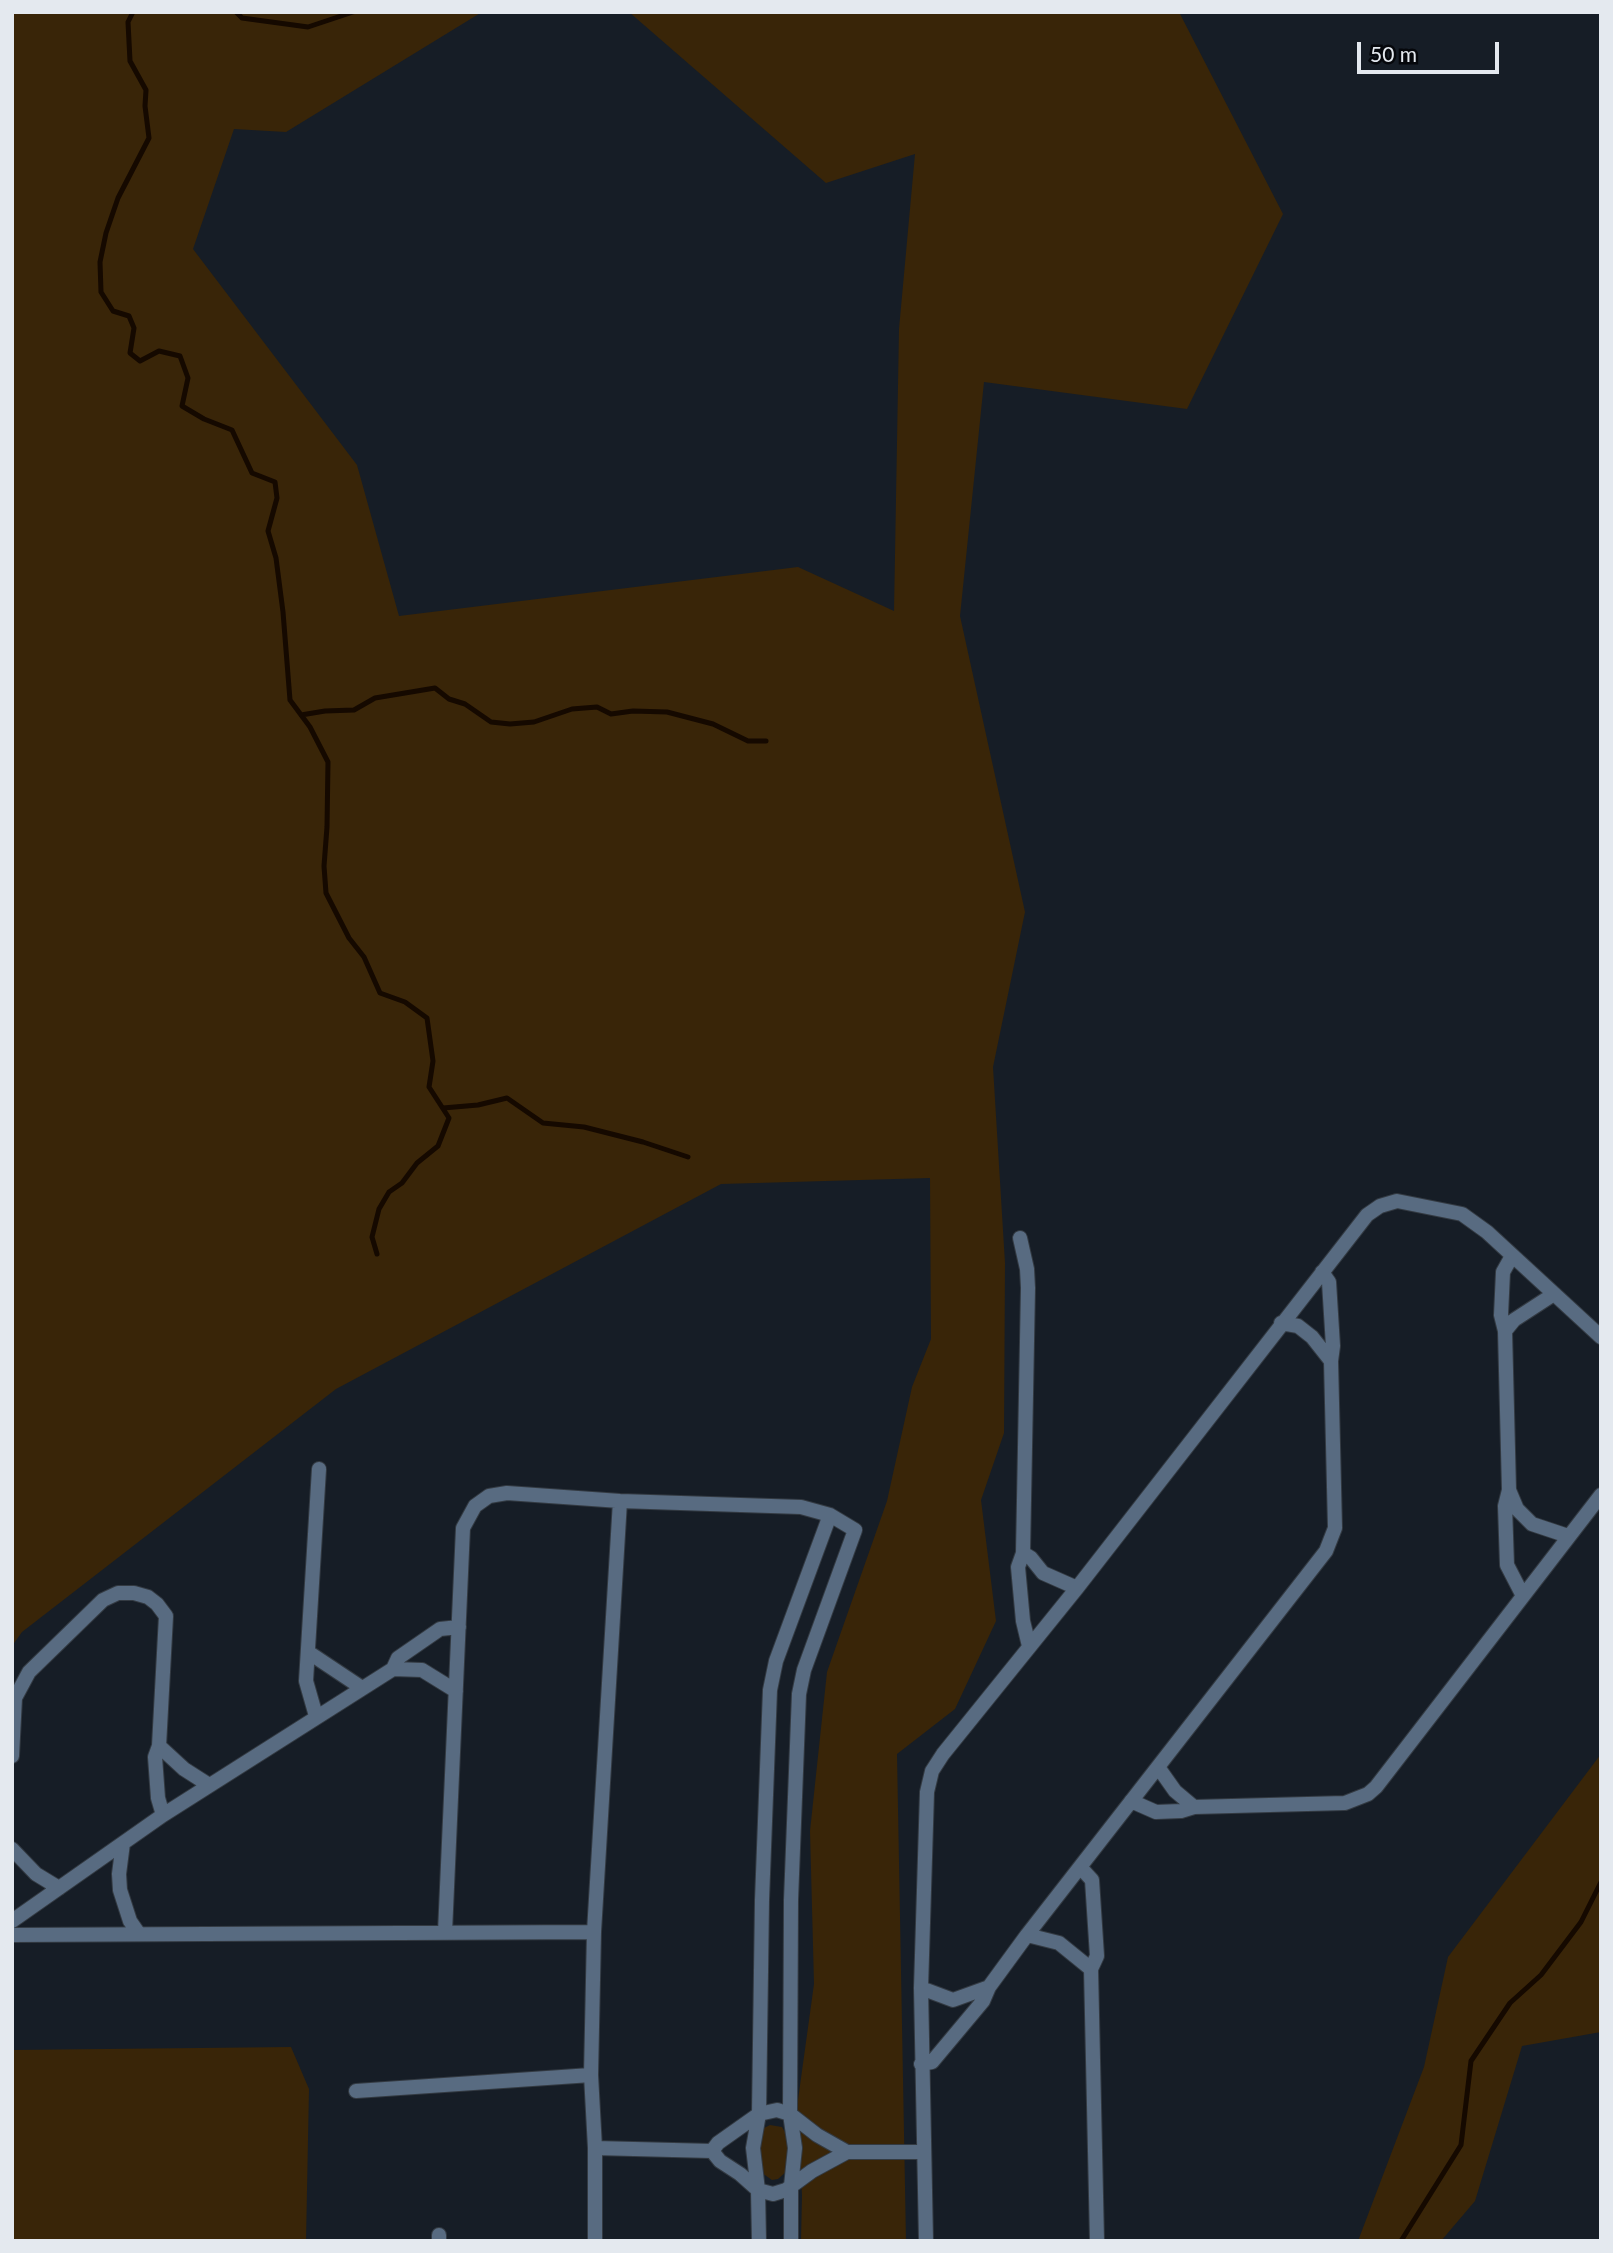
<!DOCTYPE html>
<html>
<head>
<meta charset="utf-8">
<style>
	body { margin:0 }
	#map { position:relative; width:1613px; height:2253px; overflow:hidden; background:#161d26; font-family:Lato,sans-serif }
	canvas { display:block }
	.frame { position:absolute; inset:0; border:14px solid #e4e9ef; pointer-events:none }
	.scale { position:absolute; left:1357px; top:42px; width:142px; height:32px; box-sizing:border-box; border:4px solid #e4e9ef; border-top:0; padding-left:9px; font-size:21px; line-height:24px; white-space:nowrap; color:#e4e9ef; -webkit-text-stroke:5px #05070b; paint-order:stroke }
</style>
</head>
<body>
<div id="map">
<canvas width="1613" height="2253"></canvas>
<div class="frame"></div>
<div class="scale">50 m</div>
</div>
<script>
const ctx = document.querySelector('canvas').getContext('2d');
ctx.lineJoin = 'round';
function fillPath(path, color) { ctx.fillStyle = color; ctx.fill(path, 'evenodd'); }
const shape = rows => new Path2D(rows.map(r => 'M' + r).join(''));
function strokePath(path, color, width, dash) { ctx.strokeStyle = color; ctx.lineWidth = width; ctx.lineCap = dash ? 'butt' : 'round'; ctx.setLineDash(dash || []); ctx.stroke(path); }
fillPath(shape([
	[12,12,482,12,286,132,234,129,193,249,357,465,399,616,798,567,894,611,899,329,915,154,826,183,629,12,1179,12,1283,214,1187,409,984,382,960,616,1025,912,993,1067,1005,1263,1004,1433,981,1500,996,1621,955,1709,897,1754,906,2241,801,2241,802,2195,797,2107,814,1984,810,1831,827,1672,887,1501,912,1387,931,1339,930,1178,721,1184,336,1389,22,1632,12,1646],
	[1601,1754,1601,2032,1522,2046,1475,2201,1441,2241,1358,2241,1424,2067,1448,1957],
	[291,2047,309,2089,306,2241,12,2241,12,2050],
	[770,2125,782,2127,788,2137,787,2171,778,2179,772,2180,762,2173,760,2140,764,2128]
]), '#392508');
strokePath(shape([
	[133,12,128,22,130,61,146,90,145,106,149,138,118,198,106,233,100,262,101,292,113,311,129,316,134,328,130,353,140,361,159,351,180,356,188,378,182,406,204,419,232,430,252,473,275,482,277,498,268,531,276,558,283,612,290,700,310,727,328,762,327,827,324,866,326,893,349,938,364,957,380,993,405,1002,427,1018,433,1061,429,1087,449,1118,438,1146,417,1163,402,1183,389,1192,379,1209,372,1237,377,1254],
	[236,12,242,18,308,27,353,12],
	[301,715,325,711,354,710,375,698,435,688,449,699,465,704,491,722,510,724,534,722,572,709,597,707,611,714,633,711,667,712,713,724,748,741,766,741],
	[443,1108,478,1105,507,1098,543,1123,584,1127,643,1142,688,1157],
	[1401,2241,1461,2145,1471,2061,1510,2003,1541,1975,1581,1922,1601,1882]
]), '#150900', 5);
const street = shape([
	[1020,1238,1027,1269,1028,1288,1023,1553,1018,1567,1023,1621,1029,1646],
	[1512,1256,1503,1272,1501,1315,1505,1331,1509,1490,1505,1506,1507,1565,1522,1594],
	[1281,1323,1298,1326,1312,1337,1331,1361],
	[1505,1331,1514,1320,1554,1294],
	[1509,1490,1517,1509,1532,1524,1568,1536],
	[1023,1553,1031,1558,1043,1573,1077,1588],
	[308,1652,362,1688],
	[393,1669,398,1658,440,1629,459,1627],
	[316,1716,306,1681,319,1469],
	[159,1746,184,1769,209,1785],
	[12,1756,15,1698,29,1672,103,1600,118,1593,134,1593,148,1597,157,1604,166,1616,159,1746,155,1757,158,1798,163,1815],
	[1158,1767,1175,1791,1194,1807],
	[1131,1801,1156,1812,1181,1811,1194,1807,1345,1803,1368,1794,1376,1787,1601,1495],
	[123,1843,119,1874,120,1890,130,1921,139,1934],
	[12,1849,36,1874,59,1888],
	[1081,1868,1092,1880,1097,1956,1091,1969,1097,2241],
	[12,1921,163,1815,393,1669,422,1670,456,1691],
	[445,1932,463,1528,475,1506,489,1496,507,1493,620,1501,801,1507,830,1515,855,1530,804,1670,799,1694,791,1900,790,2114,795,2148,791,2186,791,2241],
	[12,1935,594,1932],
	[1027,1935,1059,1943,1091,1969],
	[921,1988,953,2000,989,1987],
	[921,2064,932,2062,983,2001,989,1987,1027,1935,1326,1551,1335,1528,1331,1361,1333,1346,1329,1282,1322,1272],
	[356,2091,591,2075],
	[595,2148,712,2151,720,2161,740,2174,758,2190,773,2194,786,2190,812,2171,847,2152,923,2152],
	[712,2151,718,2143,759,2114,777,2110,790,2114,817,2135,847,2152],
	[439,2235,439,2241],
	[595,2241,595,2148,591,2075,594,1932,620,1501],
	[759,2241,758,2190,753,2148,759,2114,762,1900,770,1690,776,1661,830,1515],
	[926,2241,921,1988,927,1792,932,1771,943,1754,1077,1588,1367,1215,1380,1206,1397,1201,1462,1214,1487,1232,1601,1337]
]);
strokePath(street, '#333a42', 16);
strokePath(street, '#586b81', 14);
</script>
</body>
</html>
